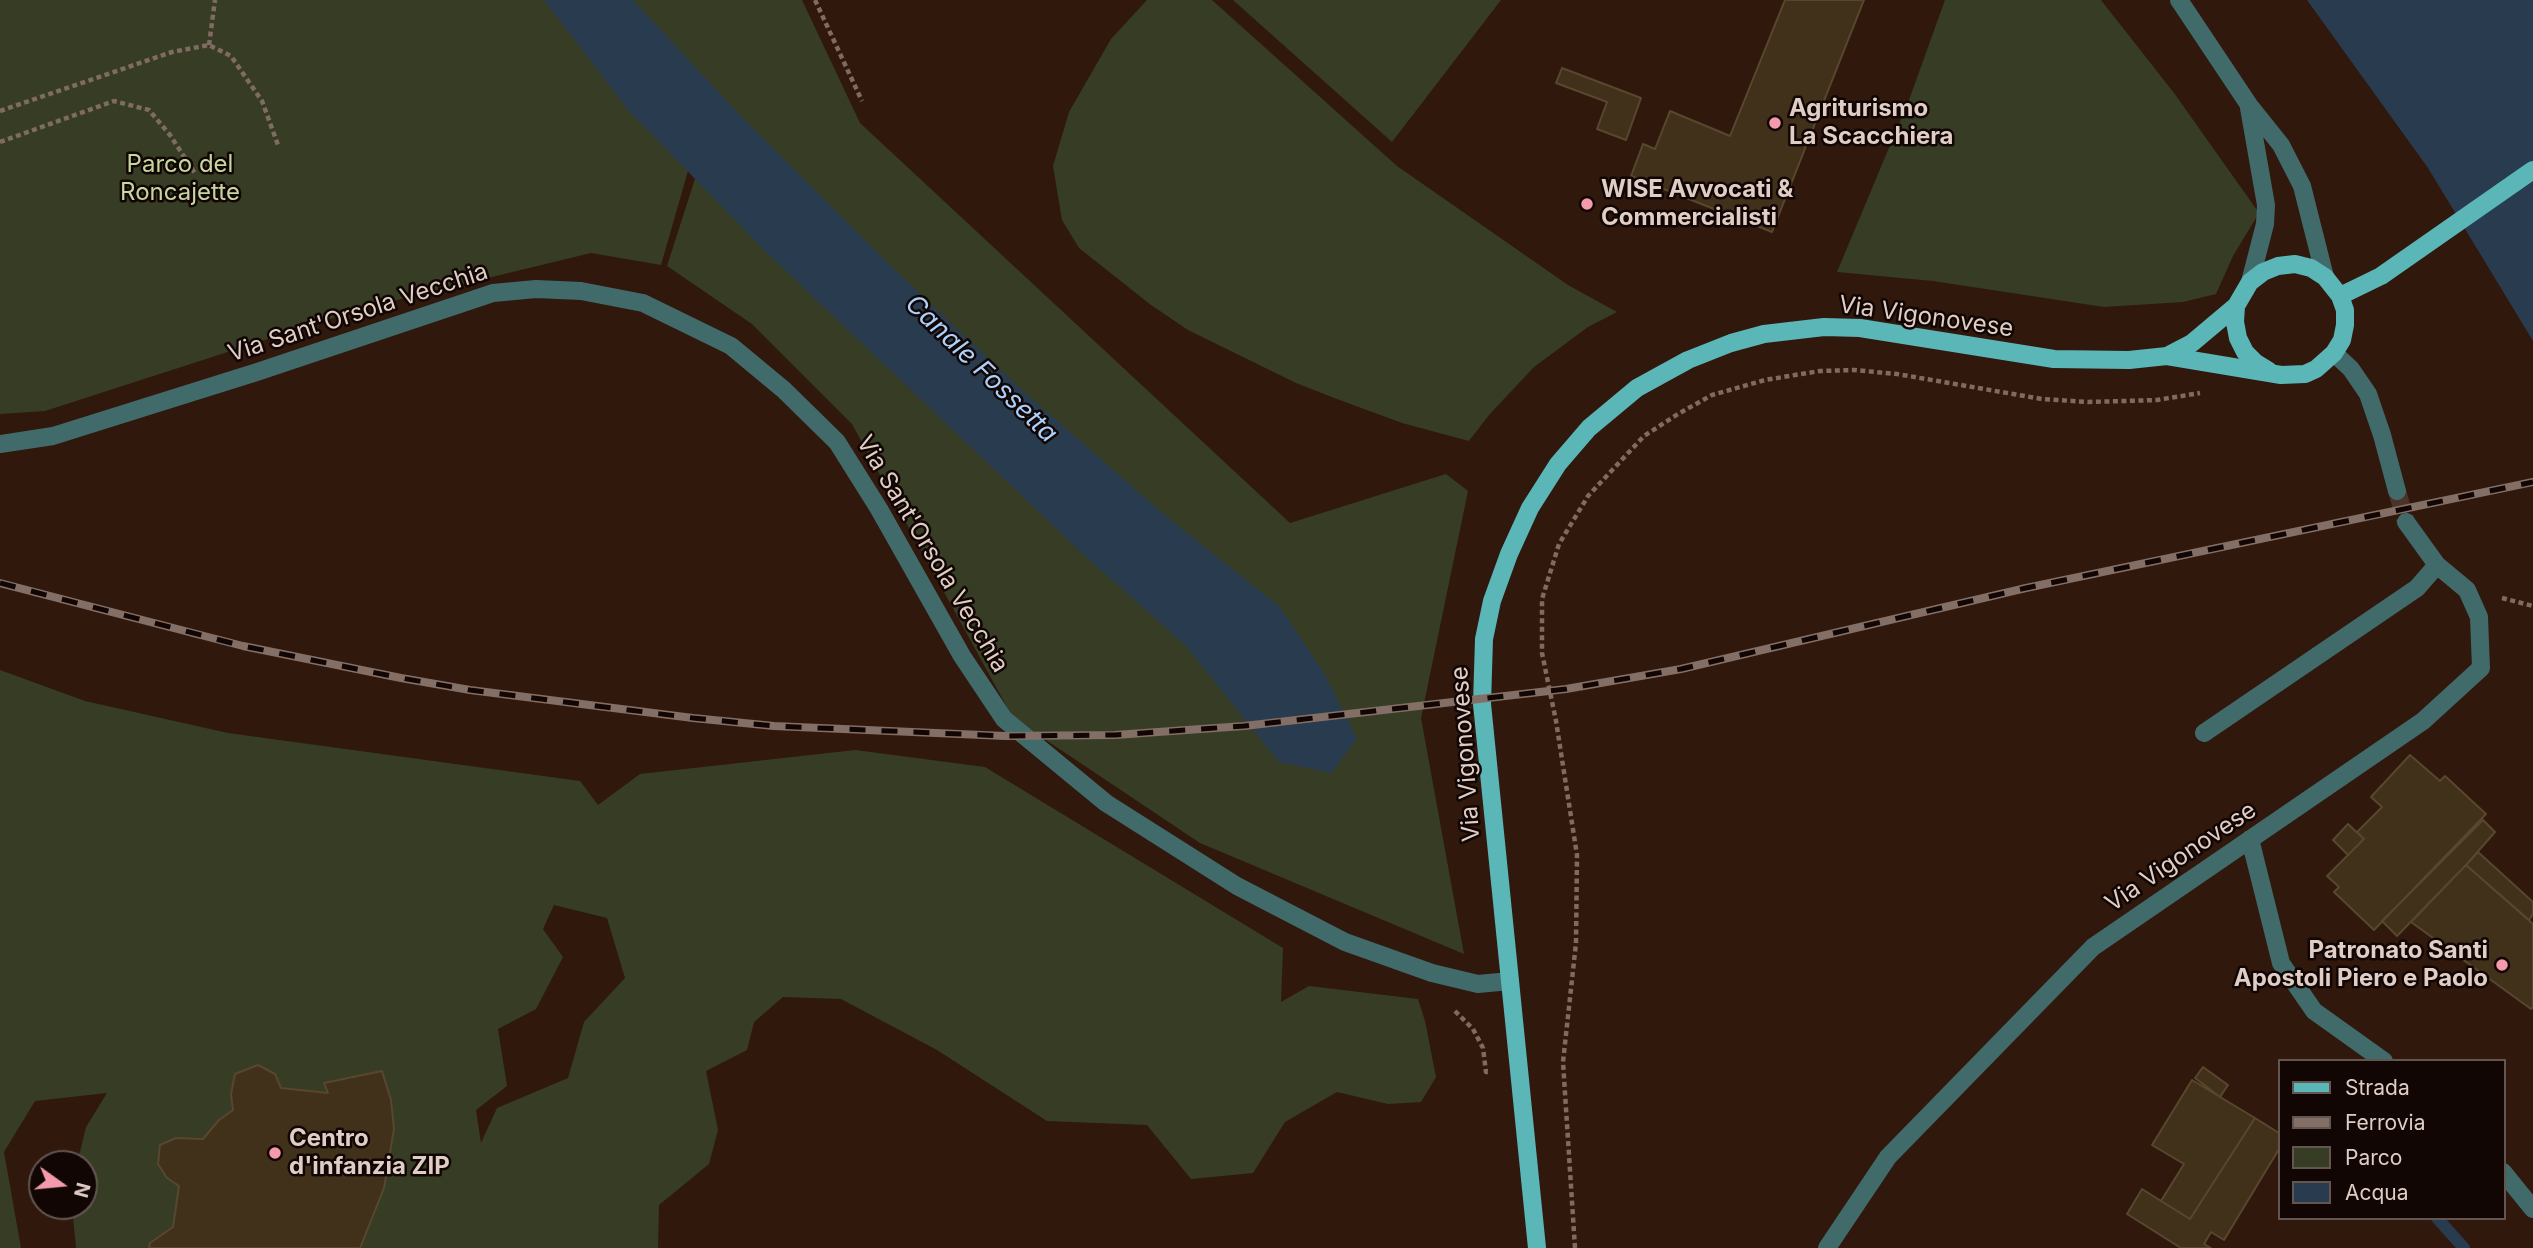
<!DOCTYPE html>
<html>
<head>
<meta charset="utf-8">
<style>
	body { margin:0 }
	#map { position:relative; width:2533px; height:1248px; overflow:hidden; background:#30180d; font-family:Inter,sans-serif }
	canvas { display:block }
	.legend { position:absolute; left:2278px; top:1059px; width:228px; height:161px; box-sizing:border-box; background:#110603; border:2px solid #635651; margin:0; padding:9px 12px; list-style:none; font-size:21px; color:#dfcdc6 }
	.legend li { display:flex; align-items:center; gap:14px; height:35px }
	.legend b { width:35px; border:2px solid #635651 }
	.north { position:absolute; left:28px; top:1150px; width:70px; height:70px; box-sizing:border-box; background:#110603; border:2px solid #635651; border-radius:50%; rotate:105deg; font-size:19px; font-weight:700; line-height:28px; text-align:center; color:#dfcdc6 }
	.north::after { content:''; display:block; margin:auto; width:24px; height:32px; background:#f39aac; clip-path:polygon(50% 0,100% 100%,50% 72%,0 100%) }
</style>
</head>
<body>
<div id="map">
<canvas width="2533" height="1248"></canvas>
<ul class="legend">
<li><b style="height:9px;background:#5bb6b8"></b>Strada</li>
<li><b style="height:9px;background:#846f66"></b>Ferrovia</li>
<li><b style="height:19px;background:#363d24"></b>Parco</li>
<li><b style="height:19px;background:#293b4e"></b>Acqua</li>
</ul>
<div class="north">N</div>
</div>
<script>
const ctx = document.querySelector('canvas').getContext('2d');
ctx.lineJoin = 'round';
function fillPath(path, color) { ctx.fillStyle = color; ctx.fill(path, 'evenodd'); }
const shape = rows => new Path2D(rows.map(r => 'M' + r).join(''));
function strokePath(path, color, width, dash) { ctx.strokeStyle = color; ctx.lineWidth = width; ctx.lineCap = dash ? 'butt' : 'round'; ctx.setLineDash(dash || []); ctx.stroke(path); }
function write(font, color, halo, rows, align = 'center') {
  ctx.font = font + ' Inter,sans-serif'; ctx.lineWidth = 5; ctx.setLineDash([]); ctx.textBaseline = 'middle'; ctx.strokeStyle = halo; ctx.fillStyle = color; for (const [text, x, y, turn = 0] of rows) {
    ctx.save(); ctx.translate(x, y); ctx.rotate((+turn || 0) * Math.PI / 180); ctx.textAlign = isNaN(turn) ? turn : align; if (halo) ctx.strokeText(text, 0, 0); ctx.fillText(text, 0, 0); ctx.restore();
  }
}
fillPath(shape([
	[0,0,600,0,696,143,661,265,591,253,364,308,45,411,0,414],
	[625,0,802,0,860,123,1290,523,1446,474,1468,491,1421,718,1464,954,1200,843,1013,718,852,424,752,324,667,266,711,129],
	[1147,0,1212,0,1397,166,1568,285,1617,312,1588,327,1534,367,1489,415,1469,441,1402,423,1337,399,1296,383,1188,330,1151,305,1079,248,1062,220,1053,166,1069,112,1111,39],
	[1233,0,1501,0,1392,142],
	[1945,0,2101,0,2174,93,2259,213,2233,256,2216,294,2183,302,2104,307,1933,281,1837,272,1909,100],
	[0,670,85,701,228,733,580,781,598,805,640,774,855,750,985,767,1283,948,1281,1002,1309,986,1418,999,1425,1021,1436,1077,1421,1102,1388,1104,1337,1092,1285,1122,1253,1173,1191,1179,1147,1125,1047,1121,937,1050,841,999,783,997,754,1022,747,1050,706,1071,718,1130,709,1164,659,1205,658,1248,360,1248,384,1188,394,1130,391,1100,382,1071,325,1083,328,1093,281,1088,258,1065,235,1074,231,1094,233,1110,219,1120,203,1139,176,1138,160,1145,158,1164,167,1178,179,1186,173,1227,150,1243,149,1248,76,1248,72,1206,84,1206,84,1164,77,1164,86,1127,107,1093,35,1101,4,1152,21,1248,0,1248],
	[554,905,607,918,625,978,584,1022,568,1078,497,1108,481,1143,476,1110,507,1086,498,1029,536,1009,563,957,543,929]
]), '#363d24');
fillPath(shape([
	[544,0,633,0,736,111,894,269,1023,391,1167,517,1280,607,1325,675,1357,739,1331,773,1279,762,1186,646,1084,555,765,251,628,110],
	[2307,0,2533,0,2533,341,2428,168]
]), '#293b4e');
strokePath(shape([
	[2437,1218,2464,1248]
]), '#293b4e', 12);
const building = shape([
	[1785,0,1864,0,1772,232,1631,176,1643,144,1655,149,1670,111,1730,136,1785,0],
	[1562,68,1641,98,1626,140,1597,129,1607,102,1556,83,1562,68],
	[2410,755,2440,781,2445,776,2486,814,2374,930,2334,892,2339,887,2327,876,2364,839,2357,832,2382,807,2371,797,2410,755],
	[2483,820,2495,832,2466,865,2397,936,2382,921,2483,820],
	[2348,824,2364,839,2348,855,2333,840,2348,824],
	[2478,852,2533,902,2533,914,2529,920,2466,865,2478,852],
	[2466,865,2533,924,2533,1007,2531,1009,2411,922,2466,865],
	[258,1065,275,1074,281,1088,328,1093,324,1083,382,1071,391,1100,394,1129,384,1188,360,1248,149,1248,150,1243,173,1227,179,1186,167,1178,158,1164,160,1145,176,1138,203,1139,219,1120,233,1110,231,1094,235,1074,258,1065],
	[2203,1067,2228,1085,2220,1097,2195,1078,2203,1067],
	[2192,1080,2255,1118,2190,1219,2161,1201,2184,1164,2152,1145,2192,1080],
	[2255,1118,2279,1133,2279,1149,2224,1240,2211,1232,2204,1244,2211,1248,2181,1248,2127,1214,2142,1189,2190,1219,2255,1118]
]);
fillPath(building, '#41311b');
strokePath(building, '#58472e', 2);
strokePath(shape([
	[2397,491,2406,522]
]), '#4a3329', 18, [18, 9]);
strokePath(shape([
	[815,0,862,101],
	[209,45,215,0],
	[0,111,172,52,209,45,231,56,262,101,278,145],
	[0,142,114,101,149,110,170,135,196,175],
	[2502,598,2533,606],
	[1455,1011,1473,1029,1483,1048,1486,1072,1490,1072],
	[1575,1248,1563,1062,1576,943,1577,855,1556,721,1542,653,1542,599,1559,544,1588,496,1644,436,1678,414,1712,395,1765,380,1795,375,1820,371,1854,370,1897,374,2042,399,2088,402,2157,400,2200,393]
]), '#806b62', 4.5, [5, 3.5]);
strokePath(shape([
	[2179,0,2249,105,2281,145,2302,186,2325,277],
	[2249,108,2266,205,2265,224,2250,282],
	[2334,353,2351,369,2368,394,2382,435,2397,491],
	[0,444,53,436,257,372,493,293,536,289,581,291,643,303,731,346,784,390,837,442,879,509,962,656,1004,719,1106,803,1237,886,1345,942,1432,973,1478,984,1510,981],
	[2204,733,2417,588,2437,565],
	[2250,839,2281,963,2314,1011,2384,1061],
	[2503,1172,2533,1209],
	[1827,1248,1888,1157,2093,947,2423,721,2481,668,2479,617,2467,590,2437,565,2406,522]
]), '#416a6b', 18);
strokePath(shape([
	[2340,296,2381,276,2533,170],
	[2167,356,2192,343,2236,306],
	[1537,1248,1482,704,1484,639,1492,601,1509,554,1530,508,1558,464,1589,428,1637,388,1688,360,1731,343,1764,334,1824,327,1860,328,2054,359,2129,360,2167,356,2281,375,2305,374,2316,369,2334,353,2342,340,2345,325,2345,310,2340,296,2325,277,2311,268,2295,264,2278,266,2263,272,2250,282,2236,306,2235,322,2238,338,2245,352,2256,363,2269,371]
]), '#5bb6b8', 18);
const rail = shape([
	[0,583,243,646,401,678,470,690,693,718,774,726,1005,736,1115,735,1244,726,1566,689,1681,669,2026,588,2533,482]
]);
strokePath(rail, '#846f66', 8);
strokePath(rail, '#110603', 5, [16]);
for (const [x, y, r, color] of [
	[1775,123,7,"#f39aac"],
	[1587,204,7,"#f39aac"],
	[2502,965,7,"#f39aac"],
	[275,1153,7,"#f39aac"]
]) { const dot = new Path2D(); dot.arc(x, y, r, 0, 2 * Math.PI); ctx.fillStyle = color; ctx.fill(dot); strokePath(dot, '#110603', 2.5); }
write('bold 24px', '#dfcdc6', '#110603', [
	["Agriturismo",1789,109],
	["La Scacchiera",1789,137],
	["WISE Avvocati &",1601,190],
	["Commercialisti",1601,218],
	["Patronato Santi",2488,951,"right"],
	["Apostoli Piero e Paolo",2488,979,"right"],
	["Centro",289,1139],
	["d'infanzia ZIP",289,1167]
], 'left');
write('24px', '#c7d6a1', '#110603', [
	["Parco del",180,165],
	["Roncajette",180,193]
]);
write('24px', '#dfcdc6', '#110603', [
	["Via Sant'Orsola Vecchia",358,313,-18],
	["Via Vigonovese",1926,317,8],
	["Via Sant'Orsola Vecchia",932,554,59],
	["Via Vigonovese",1466,754,-94],
	["Via Vigonovese",2181,857,-34]
]);
write('italic 26px', '#aad0fb', '#110603', [
	["Canale Fossetta",981,369,44]
]);
</script>
</body>
</html>
